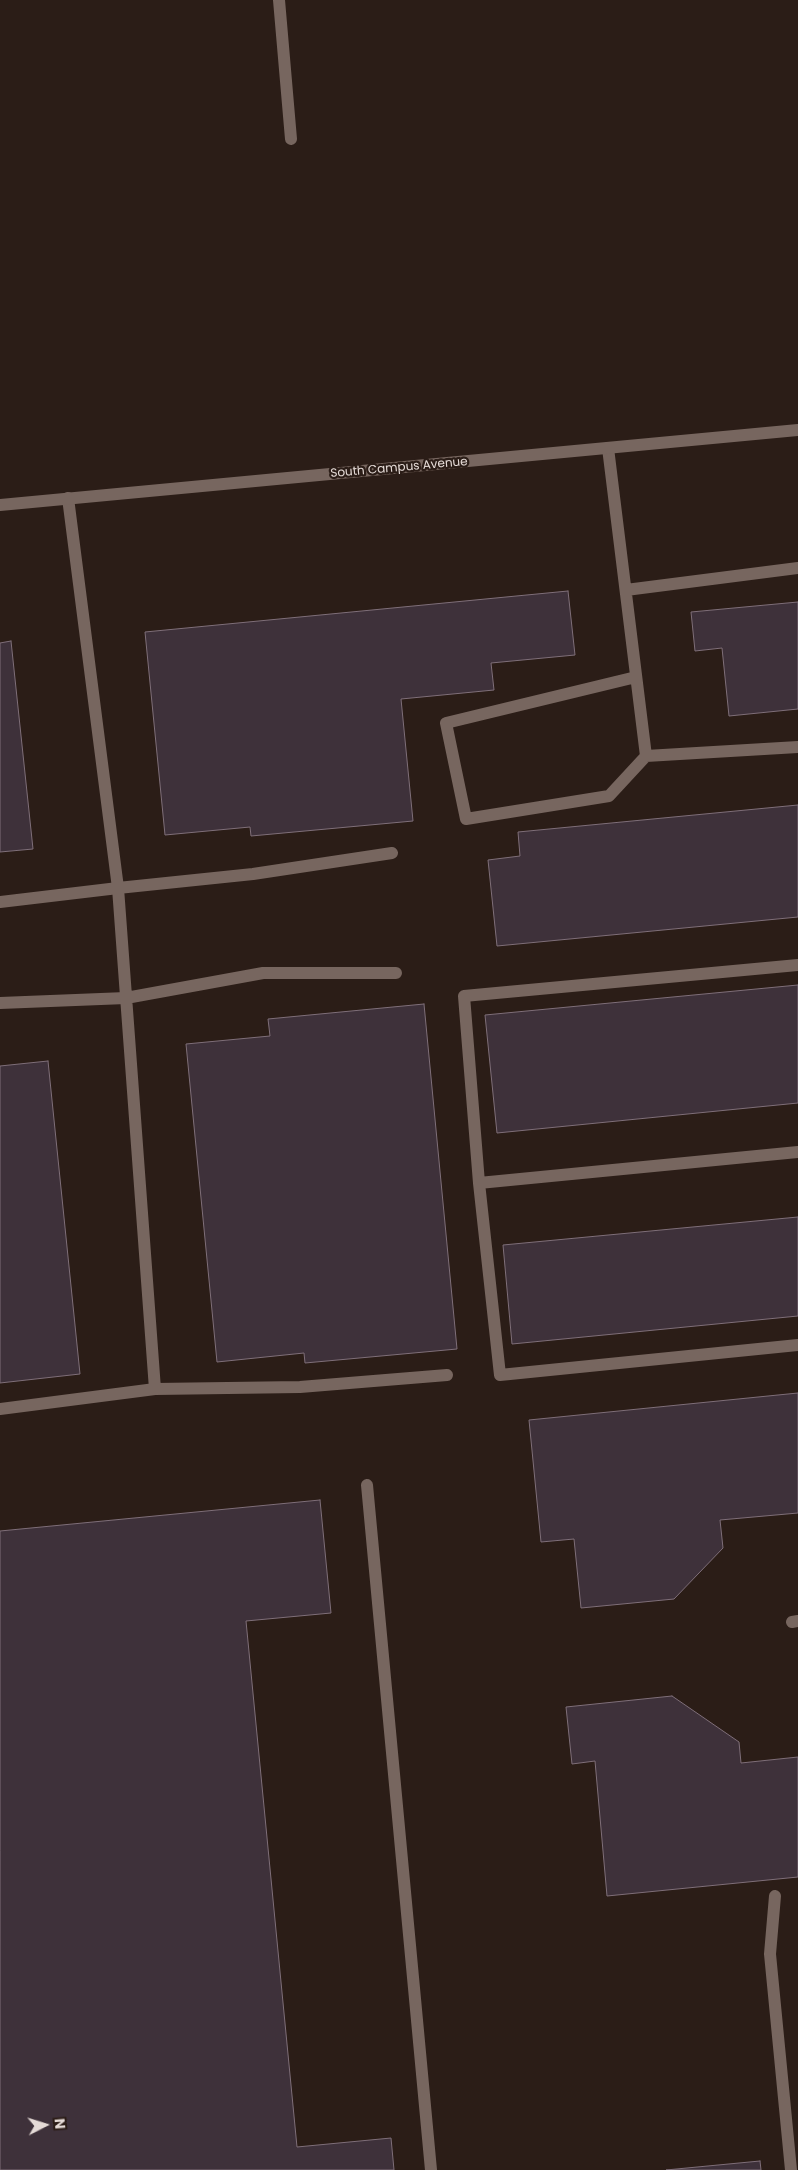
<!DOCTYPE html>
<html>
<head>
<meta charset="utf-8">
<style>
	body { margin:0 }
	#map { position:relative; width:798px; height:2170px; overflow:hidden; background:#2b1d17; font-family:Poppins,sans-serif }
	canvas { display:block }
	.north { position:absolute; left:20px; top:2100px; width:50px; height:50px; -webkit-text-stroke:4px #2b1d17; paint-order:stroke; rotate:85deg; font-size:14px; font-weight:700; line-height:20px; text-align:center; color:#e5dbd7 }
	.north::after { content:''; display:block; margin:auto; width:18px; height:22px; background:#e5dbd7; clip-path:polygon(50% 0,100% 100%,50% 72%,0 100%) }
</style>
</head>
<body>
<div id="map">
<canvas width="798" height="2170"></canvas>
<div class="north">N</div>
</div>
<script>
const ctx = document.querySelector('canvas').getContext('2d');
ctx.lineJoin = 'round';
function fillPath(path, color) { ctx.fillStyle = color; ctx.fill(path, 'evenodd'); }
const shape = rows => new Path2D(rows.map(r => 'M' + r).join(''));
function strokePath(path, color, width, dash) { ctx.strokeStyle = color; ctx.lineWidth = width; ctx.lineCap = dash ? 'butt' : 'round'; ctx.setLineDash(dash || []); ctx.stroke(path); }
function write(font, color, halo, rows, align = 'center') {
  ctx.font = font + ' Poppins,sans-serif'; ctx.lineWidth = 4.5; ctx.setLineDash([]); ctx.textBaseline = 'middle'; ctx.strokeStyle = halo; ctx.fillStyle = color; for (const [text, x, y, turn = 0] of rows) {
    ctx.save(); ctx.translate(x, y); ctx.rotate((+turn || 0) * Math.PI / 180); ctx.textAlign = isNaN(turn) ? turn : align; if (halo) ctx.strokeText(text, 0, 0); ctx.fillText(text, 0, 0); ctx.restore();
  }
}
const building = shape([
	[568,591,575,655,491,663,494,690,401,699,413,821,251,836,250,827,165,835,145,632,568,591],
	[798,602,798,709,729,716,722,648,695,651,691,612,798,602],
	[11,641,33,849,0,852,0,643,11,641],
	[798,805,798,917,497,946,488,860,520,856,518,832,798,805],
	[798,985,798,1103,497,1133,485,1015,798,985],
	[424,1004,457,1349,305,1363,304,1353,217,1362,186,1044,270,1036,268,1019,424,1004],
	[48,1061,80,1374,0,1383,0,1066,48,1061],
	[798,1217,798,1316,512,1344,503,1245,798,1217],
	[798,1393,798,1513,720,1520,723,1548,674,1599,581,1608,574,1539,541,1542,529,1420,798,1393],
	[320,1500,331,1613,246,1621,297,2147,391,2138,394,2170,0,2170,0,1531,320,1500],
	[672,1696,739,1742,741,1763,798,1757,798,1877,607,1896,595,1761,572,1764,566,1707,672,1696],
	[760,2161,761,2170,666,2170,760,2161]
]);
fillPath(building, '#3e313a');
strokePath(building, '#7f6f79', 1);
strokePath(shape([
	[279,0,291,139],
	[608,448,646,756,798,747],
	[68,498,118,888,253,874,392,853],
	[626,590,798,568],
	[636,677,446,723,466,819,609,796,646,756],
	[0,902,118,888,155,1389,0,1409],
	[0,1003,126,998,263,973,396,973],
	[798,1152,479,1183,500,1375,798,1345],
	[479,1183,464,996,798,965],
	[155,1389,300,1387,447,1375],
	[367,1485,431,2170],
	[775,1896,770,1954,791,2170]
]), '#77665f', 12);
strokePath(shape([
	[792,1622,798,1621]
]), '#77665f', 12);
strokePath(shape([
	[0,505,798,430]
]), '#77665f', 12);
write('12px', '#e5dbd7', '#2b1d17', [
	["South Campus Avenue",399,468,-5]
]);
</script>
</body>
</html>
